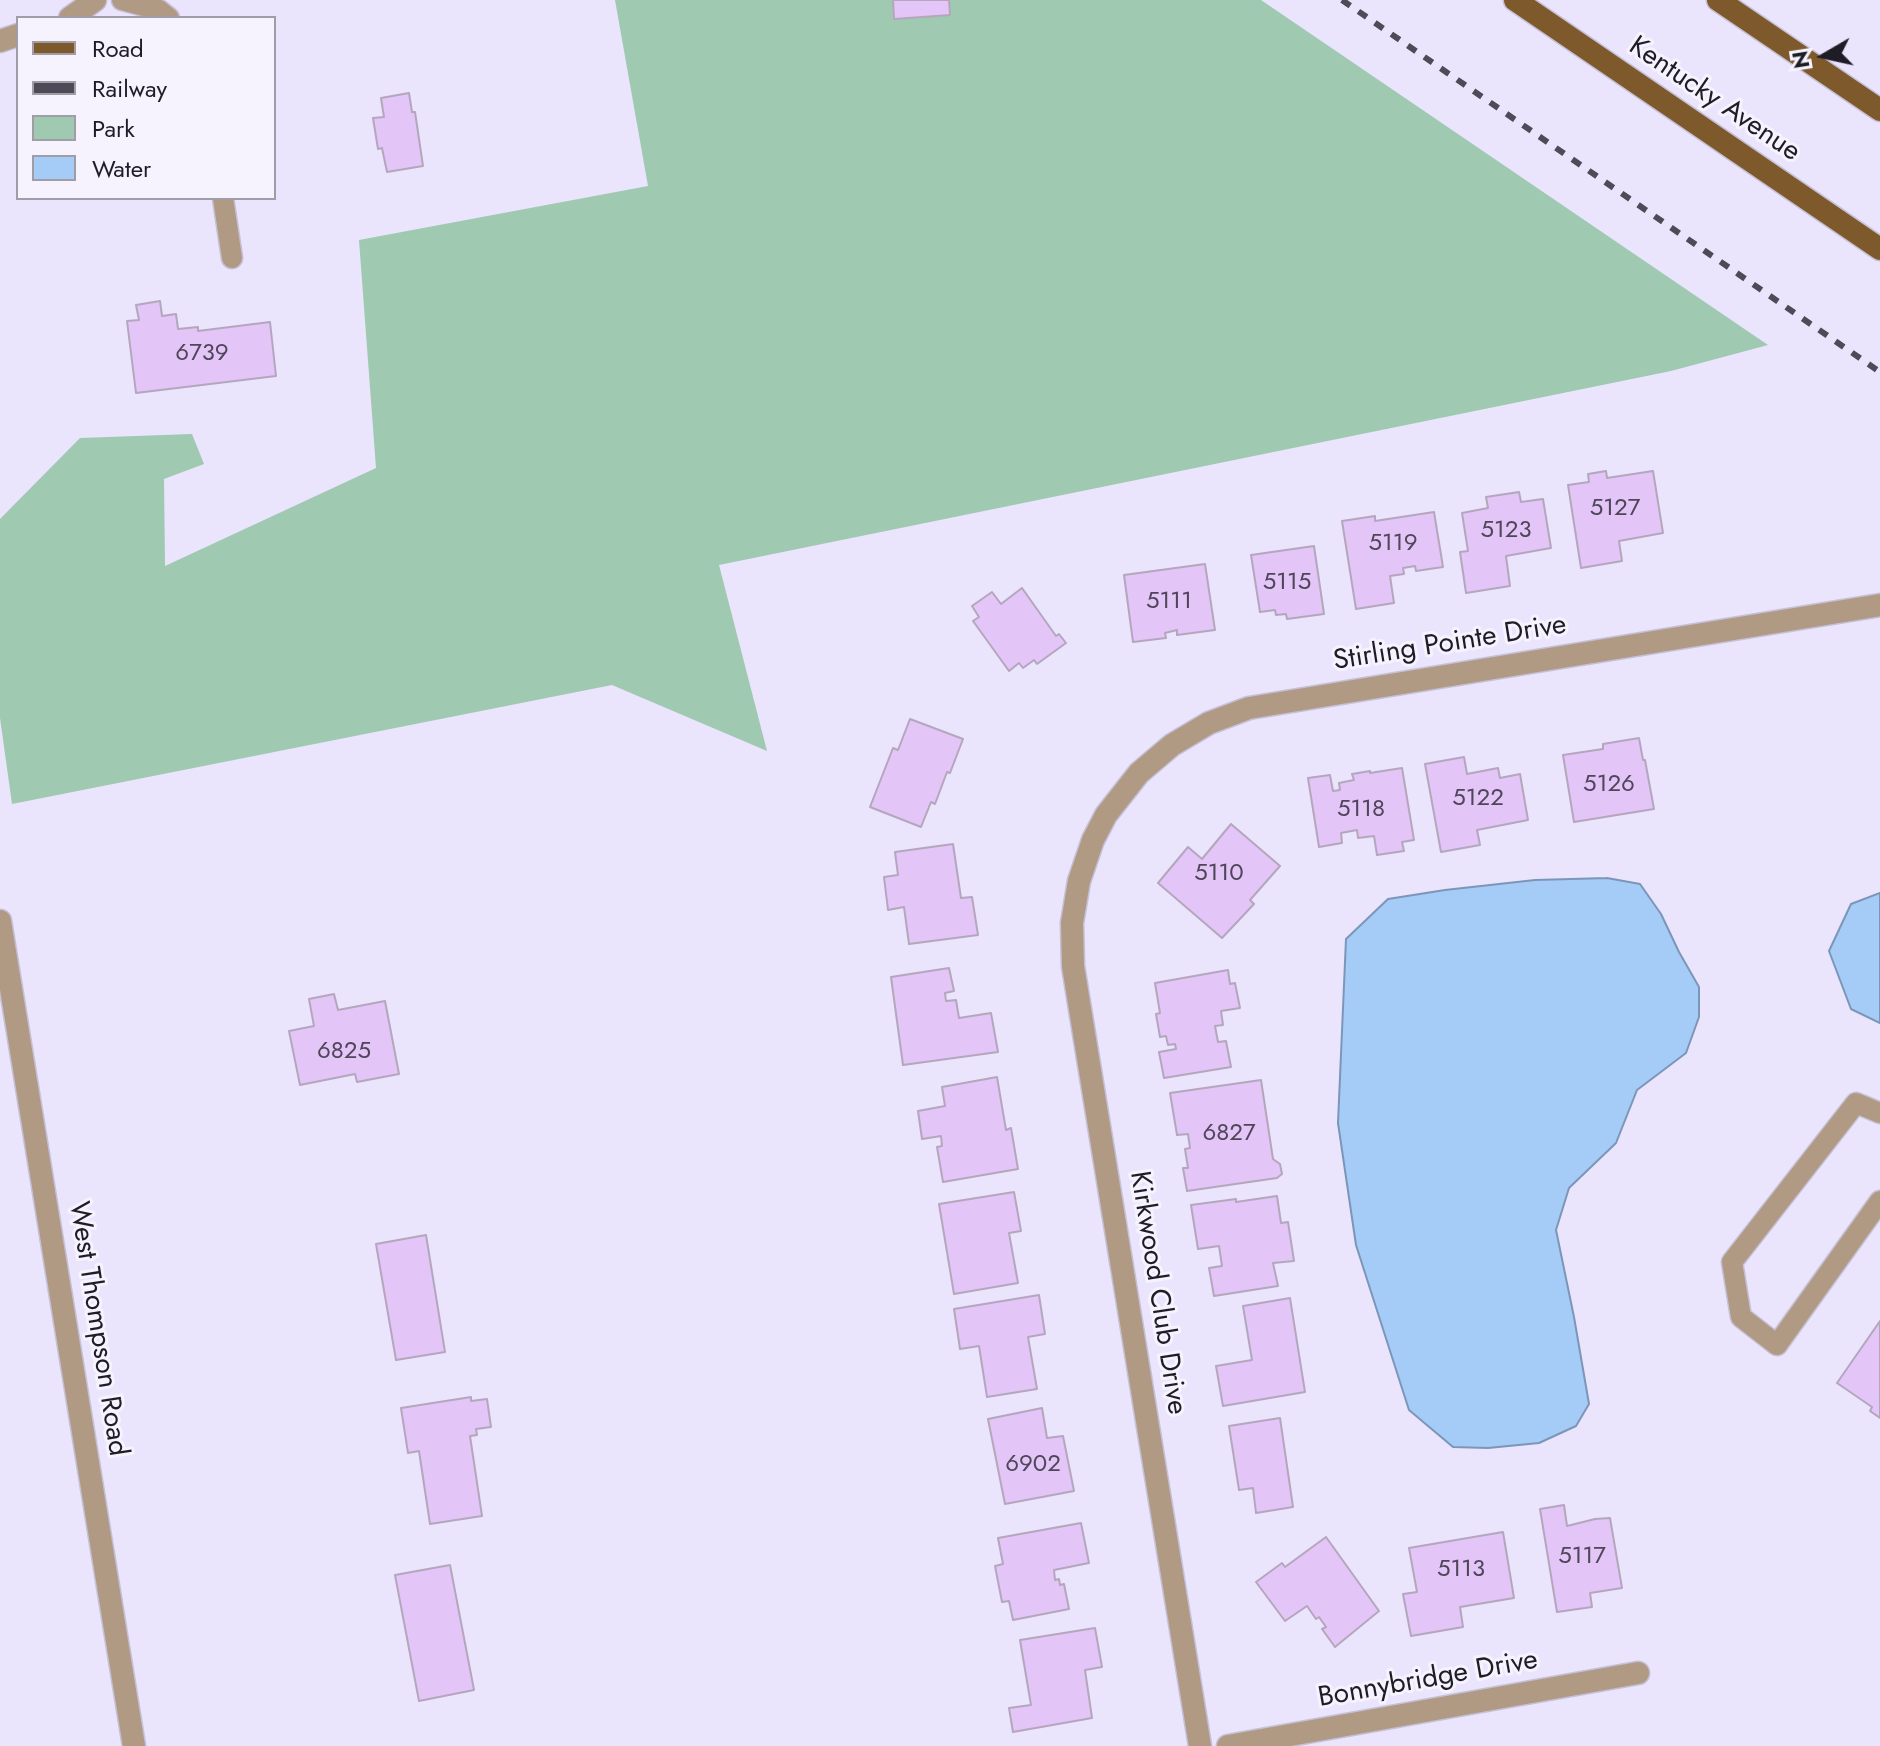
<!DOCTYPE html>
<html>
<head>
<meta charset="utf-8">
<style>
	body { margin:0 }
	#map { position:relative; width:1880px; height:1746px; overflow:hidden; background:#eae4fd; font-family:Jost,sans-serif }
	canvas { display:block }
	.legend { position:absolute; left:16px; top:16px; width:260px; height:184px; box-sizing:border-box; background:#f6f3fe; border:2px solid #a09da7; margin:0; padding:10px 14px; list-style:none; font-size:24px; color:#1e1c25 }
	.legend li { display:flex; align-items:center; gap:16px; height:40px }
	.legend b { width:40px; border:2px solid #a09da7 }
	.north { position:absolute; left:1784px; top:16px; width:80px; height:80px; -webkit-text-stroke:6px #f6f3fe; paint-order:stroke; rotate:261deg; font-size:22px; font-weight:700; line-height:32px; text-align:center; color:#1e1c25 }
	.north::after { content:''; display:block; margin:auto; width:28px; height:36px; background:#1e1c25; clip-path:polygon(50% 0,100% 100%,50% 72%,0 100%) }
</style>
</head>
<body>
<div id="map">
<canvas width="1880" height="1746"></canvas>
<ul class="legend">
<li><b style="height:10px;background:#7e592c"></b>Road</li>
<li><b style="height:10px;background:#4e4b58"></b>Railway</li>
<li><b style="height:22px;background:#9fc9b1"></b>Park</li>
<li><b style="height:22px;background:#a5cbf7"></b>Water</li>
</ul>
<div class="north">N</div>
</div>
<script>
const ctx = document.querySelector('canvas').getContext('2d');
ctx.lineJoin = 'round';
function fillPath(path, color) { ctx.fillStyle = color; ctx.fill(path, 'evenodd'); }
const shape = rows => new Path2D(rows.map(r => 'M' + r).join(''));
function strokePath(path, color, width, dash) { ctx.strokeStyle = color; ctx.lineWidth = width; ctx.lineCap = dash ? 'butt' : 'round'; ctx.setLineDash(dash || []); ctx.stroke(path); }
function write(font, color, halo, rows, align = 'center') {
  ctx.font = font + ' Jost,sans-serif'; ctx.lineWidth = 6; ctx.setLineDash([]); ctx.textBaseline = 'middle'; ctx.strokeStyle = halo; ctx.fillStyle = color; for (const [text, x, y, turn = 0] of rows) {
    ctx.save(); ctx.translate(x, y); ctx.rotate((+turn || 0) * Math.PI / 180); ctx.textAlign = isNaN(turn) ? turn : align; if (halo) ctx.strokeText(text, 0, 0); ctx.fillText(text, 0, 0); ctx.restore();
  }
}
fillPath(shape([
	[615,0,1261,0,1768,345,1671,371,719,565,767,751,612,685,12,804,0,718,0,519,80,438,192,434,204,464,164,479,165,566,376,468,359,240,648,186]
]), '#9fc9b1');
const water = shape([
	[1607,878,1640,884,1661,914,1679,952,1699,987,1699,1017,1686,1053,1637,1090,1616,1143,1569,1188,1556,1230,1574,1317,1589,1404,1576,1426,1539,1443,1488,1448,1453,1447,1409,1410,1356,1245,1338,1123,1346,939,1388,899,1445,890,1535,880,1607,878],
	[1880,893,1880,1023,1851,1009,1829,951,1851,904,1880,893]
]);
fillPath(water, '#a5cbf7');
strokePath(water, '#7c96b8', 2);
const building = shape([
	[893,0,949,0,950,15,894,19,893,0],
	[409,93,412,112,415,112,423,166,387,172,382,148,378,149,373,118,384,117,381,98,409,93],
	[160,301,162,316,176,314,178,329,198,327,198,331,270,322,276,376,136,393,127,321,139,320,136,305,160,301],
	[1606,471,1607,478,1653,471,1663,533,1619,541,1622,561,1581,568,1568,485,1589,482,1588,474,1606,471],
	[1519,492,1521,502,1543,499,1551,548,1506,556,1510,586,1466,593,1460,552,1468,551,1462,513,1488,508,1486,497,1519,492],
	[1434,512,1443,567,1416,571,1415,566,1403,568,1404,574,1390,576,1394,603,1356,609,1342,521,1375,516,1375,521,1434,512],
	[1314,546,1324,614,1287,619,1286,614,1276,615,1275,610,1260,612,1251,555,1314,546],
	[1205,564,1215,630,1177,635,1177,630,1165,633,1166,638,1133,642,1124,575,1205,564],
	[1022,588,1056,636,1059,634,1066,643,1037,664,1034,660,1023,668,1019,663,1009,671,973,621,979,617,972,606,992,592,1001,604,1022,588],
	[910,719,963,739,950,773,947,772,935,804,931,802,921,827,870,807,893,748,898,750,910,719],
	[1639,738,1643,760,1645,760,1654,809,1574,822,1563,755,1603,749,1603,744,1639,738],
	[1464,757,1467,774,1498,768,1500,778,1520,774,1528,820,1477,830,1480,845,1441,852,1425,764,1464,757],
	[1402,768,1414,840,1402,842,1404,851,1377,855,1374,836,1358,838,1357,830,1341,833,1342,843,1319,847,1308,778,1330,775,1333,791,1340,790,1339,783,1354,780,1352,774,1370,771,1370,773,1402,768],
	[1231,824,1280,866,1250,900,1254,904,1222,938,1158,883,1188,847,1202,859,1231,824],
	[953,844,961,898,972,897,978,935,909,944,904,907,888,910,884,877,898,875,895,852,953,844],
	[949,968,954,991,945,993,946,1001,956,1000,959,1018,991,1013,998,1052,903,1065,891,977,949,968],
	[1228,970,1230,984,1235,983,1240,1008,1221,1011,1223,1025,1215,1026,1218,1042,1226,1041,1231,1067,1164,1078,1159,1052,1176,1049,1175,1044,1168,1045,1166,1036,1160,1037,1156,1014,1160,1013,1155,983,1228,970],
	[334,994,338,1010,385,1001,399,1074,357,1082,355,1074,300,1085,289,1031,314,1026,309,999,334,994],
	[997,1077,1006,1130,1011,1128,1018,1169,943,1182,937,1147,942,1146,941,1136,922,1139,918,1111,945,1106,942,1087,997,1077],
	[1261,1080,1273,1159,1280,1164,1282,1174,1277,1178,1187,1191,1183,1168,1188,1168,1185,1149,1190,1148,1188,1134,1177,1135,1170,1093,1261,1080],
	[1014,1192,1021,1231,1009,1233,1018,1283,954,1294,939,1204,1014,1192],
	[1277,1196,1281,1223,1288,1222,1294,1261,1273,1263,1278,1286,1214,1296,1209,1268,1222,1266,1219,1246,1198,1249,1191,1205,1236,1199,1236,1202,1277,1196],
	[426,1235,445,1352,396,1360,376,1244,426,1235],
	[1039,1295,1045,1334,1028,1337,1037,1389,987,1397,979,1346,960,1349,954,1309,1039,1295],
	[1290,1298,1305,1392,1223,1406,1216,1366,1252,1360,1243,1306,1290,1298],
	[1880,1321,1880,1418,1870,1411,1872,1407,1837,1383,1880,1321],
	[471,1397,471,1401,487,1399,491,1427,476,1429,477,1435,470,1436,482,1516,430,1524,419,1451,408,1453,401,1408,471,1397],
	[1042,1408,1047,1438,1063,1436,1074,1491,1005,1504,988,1419,1042,1408],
	[1280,1418,1293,1507,1256,1513,1253,1488,1239,1490,1229,1426,1280,1418],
	[1564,1505,1567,1526,1595,1519,1610,1518,1622,1588,1590,1593,1592,1607,1557,1612,1540,1509,1564,1505],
	[1081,1523,1089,1563,1054,1570,1055,1580,1059,1579,1060,1585,1064,1584,1069,1609,1013,1620,1009,1601,1002,1602,995,1566,1003,1564,998,1538,1081,1523],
	[1503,1532,1514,1598,1460,1607,1463,1627,1411,1636,1403,1594,1417,1592,1409,1548,1503,1532],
	[1326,1537,1379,1611,1335,1647,1322,1629,1326,1627,1319,1617,1316,1619,1307,1606,1285,1621,1256,1582,1282,1563,1285,1567,1326,1537],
	[450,1565,474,1690,419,1701,395,1575,450,1565],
	[1095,1628,1102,1667,1085,1670,1092,1718,1013,1732,1009,1708,1031,1705,1020,1640,1095,1628]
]);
fillPath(building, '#e3c5f7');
strokePath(building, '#b4a7bd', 2);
const service = shape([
	[122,0,159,10,169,18],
	[223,198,232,258],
	[1880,1113,1856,1103,1732,1262,1741,1317,1777,1345,1880,1201]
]);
const minor = shape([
	[70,18,95,0],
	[0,41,18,35],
	[0,921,134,1746],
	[1200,1746,1073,966,1072,923,1079,881,1093,840,1106,815,1139,773,1172,745,1209,723,1249,708,1880,605],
	[1228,1746,1638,1673]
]);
const primary = shape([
	[1515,0,1880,249],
	[1718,0,1880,110]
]);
strokePath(service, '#c5c0d6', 23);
strokePath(minor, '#c5c0d6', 25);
strokePath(primary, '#c5c0d6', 25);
strokePath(service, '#b09a83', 20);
strokePath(minor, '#b09a83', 22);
strokePath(primary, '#7e592c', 22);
strokePath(shape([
	[1342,0,1880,372]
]), '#4e4b58', 6, [10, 10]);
write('24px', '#4f465a', null, [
	["6739",202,354],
	["5127",1615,509],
	["5123",1506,531],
	["5119",1393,544],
	["5115",1287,583],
	["5111",1169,602],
	["5126",1609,785],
	["5122",1478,799],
	["5118",1361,810],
	["5110",1219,874],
	["6825",344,1052],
	["6827",1229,1134],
	["6902",1033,1465],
	["5117",1582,1557],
	["5113",1461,1570]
]);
write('28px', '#1e1c25', '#f6f3fe', [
	["Kentucky Avenue",1714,100,34],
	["Stirling Pointe Drive",1450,644,-9],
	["Kirkwood Club Drive",1157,1293,81],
	["West Thompson Road",97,1329,81],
	["Bonnybridge Drive",1428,1680,-10]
]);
</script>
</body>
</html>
